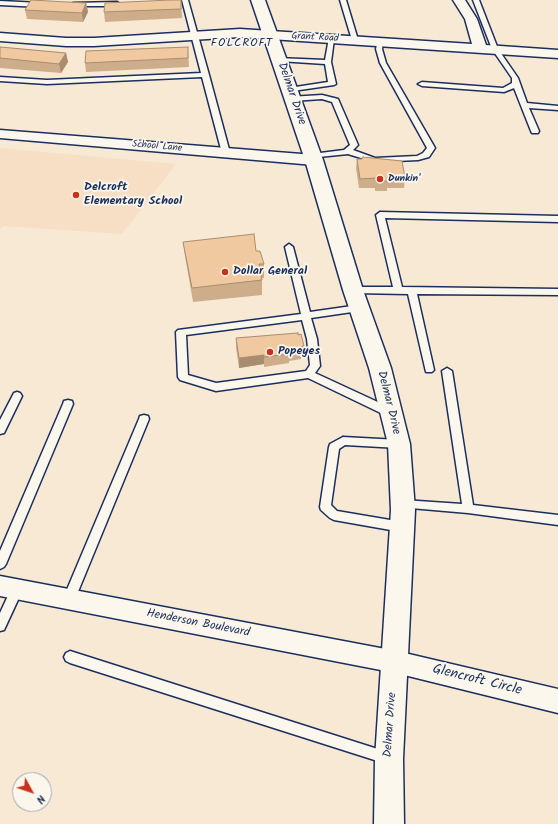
<!DOCTYPE html>
<html>
<head>
<meta charset="utf-8">
<style>
	body { margin:0 }
	#map { position:relative; width:558px; height:824px; overflow:hidden; background:#f8e9d5; font-family:Kalam,sans-serif }
	canvas { display:block }
	.north { position:absolute; left:12px; top:772px; width:40px; height:40px; box-sizing:border-box; background:#fbf7ec; border:1px solid #a1a7b3; border-radius:50%; rotate:130deg; font-size:11px; font-weight:700; line-height:16px; text-align:center; color:#1b2f5e }
	.north::after { content:''; display:block; margin:auto; width:14px; height:18px; background:#c8321e; clip-path:polygon(50% 0,100% 100%,50% 72%,0 100%) }
</style>
</head>
<body>
<div id="map">
<canvas width="558" height="824"></canvas>
<div class="north">N</div>
</div>
<script>
const ctx = document.querySelector('canvas').getContext('2d');
ctx.lineJoin = 'round';
function fillPath(path, color) { ctx.fillStyle = color; ctx.fill(path, 'evenodd'); }
const shape = rows => new Path2D(rows.map(r => 'M' + r).join(''));
function strokePath(path, color, width, dash) { ctx.strokeStyle = color; ctx.lineWidth = width; ctx.lineCap = dash ? 'butt' : 'round'; ctx.setLineDash(dash || []); ctx.stroke(path); }
function write(font, color, halo, rows, align = 'center') {
  ctx.font = font + ' Kalam,sans-serif'; ctx.lineWidth = 3.5; ctx.setLineDash([]); ctx.textBaseline = 'middle'; ctx.strokeStyle = halo; ctx.fillStyle = color; for (const [text, x, y, turn = 0] of rows) {
    ctx.save(); ctx.translate(x, y); ctx.rotate((+turn || 0) * Math.PI / 180); ctx.textAlign = isNaN(turn) ? turn : align; if (halo) ctx.strokeText(text, 0, 0); ctx.fillText(text, 0, 0); ctx.restore();
  }
}
fillPath(shape([
	[0,148,176,164,122,234,3,226,0,229]
]), '#f6dfc5');
const service = shape([
	[182,0,188,0,209,75,230,153,229,155,226,155,222,153,202,77,47,84,0,81,0,77,47,80,201,73,182,0],
	[340,0,346,0,358,40,357,41,352,40,340,0],
	[473,0,479,0,498,49,518,78,527,103,558,106,558,110,529,108,539,131,538,133,532,133,531,131,514,88,504,92,422,86,418,84,422,82,503,88,512,83,512,78,492,49,473,0],
	[0,1,41,3,44,5,41,7,0,5,0,1],
	[73,3,117,2,120,4,117,6,71,6,70,5,73,3],
	[329,38,334,39,331,62,336,84,334,85,286,92,286,88,289,88,328,82,325,64,279,61,276,59,277,58,325,60,329,38],
	[378,40,383,41,382,49,386,63,435,148,429,157,418,160,374,162,348,154,309,158,308,156,312,154,344,150,350,145,332,102,322,99,292,101,289,101,289,97,322,95,338,99,358,145,353,150,375,158,417,156,423,153,427,148,380,63,376,49,378,40],
	[380,212,558,216,558,222,385,218,402,287,558,289,558,295,417,294,434,370,432,372,426,372,408,294,353,293,349,290,353,287,393,287,376,215,380,212],
	[289,244,293,247,310,312,359,305,364,308,359,311,311,318,317,339,320,366,315,373,395,410,396,413,395,416,387,416,308,378,216,391,180,380,178,377,176,332,178,330,301,314,285,247,289,244],
	[302,320,307,339,310,365,306,371,216,383,188,375,186,335,302,320],
	[447,368,452,371,473,505,558,515,558,525,468,513,399,507,398,504,399,501,403,500,462,504,442,371,447,368],
	[17,392,20,393,22,396,4,433,0,434,0,420,14,393,17,392],
	[68,400,72,401,73,404,6,564,4,567,0,569,0,551,63,404,64,401,68,400],
	[144,415,148,416,149,419,75,599,73,603,69,604,65,603,63,599,139,419,140,416,144,415],
	[343,437,399,440,403,441,404,444,403,447,399,448,345,445,339,449,331,505,337,511,402,522,406,524,408,527,406,530,402,532,334,520,330,518,321,510,320,507,329,447,330,444,343,437],
	[17,584,21,585,23,589,4,630,0,631,0,613,13,585,17,584],
	[70,651,387,752,392,753,394,758,392,763,387,764,70,663,66,661,64,657,66,653,70,651]
]);
const minor = shape([
	[453,0,465,0,477,19,486,45,558,50,558,58,240,37,94,46,66,46,0,41,0,33,66,38,94,38,240,29,472,44,465,19,453,0],
	[0,130,314,155,319,157,322,160,319,163,314,165,0,138,0,130],
	[0,576,396,651,558,689,558,713,396,673,0,596,0,576]
]);
const tertiary = shape([
	[251,0,265,0,323,160,363,290,391,368,410,444,415,510,403,759,404,824,374,824,375,759,391,510,388,444,369,368,343,290,305,160,251,0]
]);
strokePath(service, '#1b2f5e', 3);
strokePath(minor, '#1b2f5e', 3);
strokePath(tertiary, '#1b2f5e', 3);
fillPath(service, '#fbf7ec');
fillPath(minor, '#fbf7ec');
fillPath(tertiary, '#fbf7ec');
fillPath(shape([
	[181,0,182,18,105,22,104,12],
	[86,3,88,12,83,22,27,19,25,10],
	[0,47,66,53,68,62,61,73,0,68],
	[188,47,189,67,86,72,85,63],
	[357,159,362,159,405,178,404,188,387,188,387,191,375,191,375,188,359,188,356,168],
	[183,242,256,251,264,264,264,278,262,278,262,295,193,302,185,256],
	[298,335,304,356,301,357,301,359,289,361,289,363,264,367,264,364,239,368,236,348,236,338]
]), '#cead8a');
fillPath(shape([
	[86,3,88,12,83,22,82,13],
	[66,53,68,62,61,73,59,64],
	[304,346,304,356,301,357,301,350,300,347],
	[264,355,264,364,239,368,239,358]
]), '#a88d70');
const building = shape([
	[31,0,86,3,82,13,25,10,31,0],
	[170,0,181,0,181,9,104,12,105,3,170,0],
	[0,47,66,53,59,64,0,58,0,47],
	[188,47,188,58,85,63,86,51,188,47],
	[363,157,402,161,405,178,387,178,388,181,376,181,376,178,360,179,357,159,362,159,363,157],
	[254,234,256,251,260,251,264,264,259,264,262,280,192,288,183,242,254,234],
	[298,333,298,335,301,334,304,346,300,347,301,350,288,351,289,354,264,357,264,355,239,358,236,338,298,333]
]);
fillPath(building, '#f0c9a0');
strokePath(building, '#a88d70', 1);
for (const [x, y, r, color] of [
	[380,179,4,"#c8321e"],
	[76,195,4,"#c8321e"],
	[225,272,4,"#c8321e"],
	[270,352,4,"#c8321e"]
]) { const dot = new Path2D(); dot.arc(x, y, r, 0, 2 * Math.PI); ctx.fillStyle = color; ctx.fill(dot); strokePath(dot, '#fbf7ec', 1.5); }
write('10px', '#1b2f5e', '#fbf7ec', [
	["Grant Road",315,38,3],
	["School Lane",157,147,5]
]);
write('bold 10px', '#1b2f5e', '#fbf7ec', [
	["Dunkin'",388,179]
], 'left');
ctx.letterSpacing = '1px';
write('12px', '#1b2f5e', '#fbf7ec', [
	["FOLCROFT",242,44]
]);
ctx.letterSpacing = '0px';
write('12px', '#1b2f5e', '#fbf7ec', [
	["Delmar Drive",291,94,71],
	["Delmar Drive",388,403,76],
	["Henderson Boulevard",198,624,11],
	["Delmar Drive",391,725,-86]
]);
write('bold 12px', '#1b2f5e', '#fbf7ec', [
	["Delcroft",84,188],
	["Elementary School",84,202],
	["Dollar General",233,272],
	["Popeyes",278,352]
], 'left');
write('14px', '#1b2f5e', '#fbf7ec', [
	["Glencroft Circle",477,681,14]
]);
</script>
</body>
</html>
